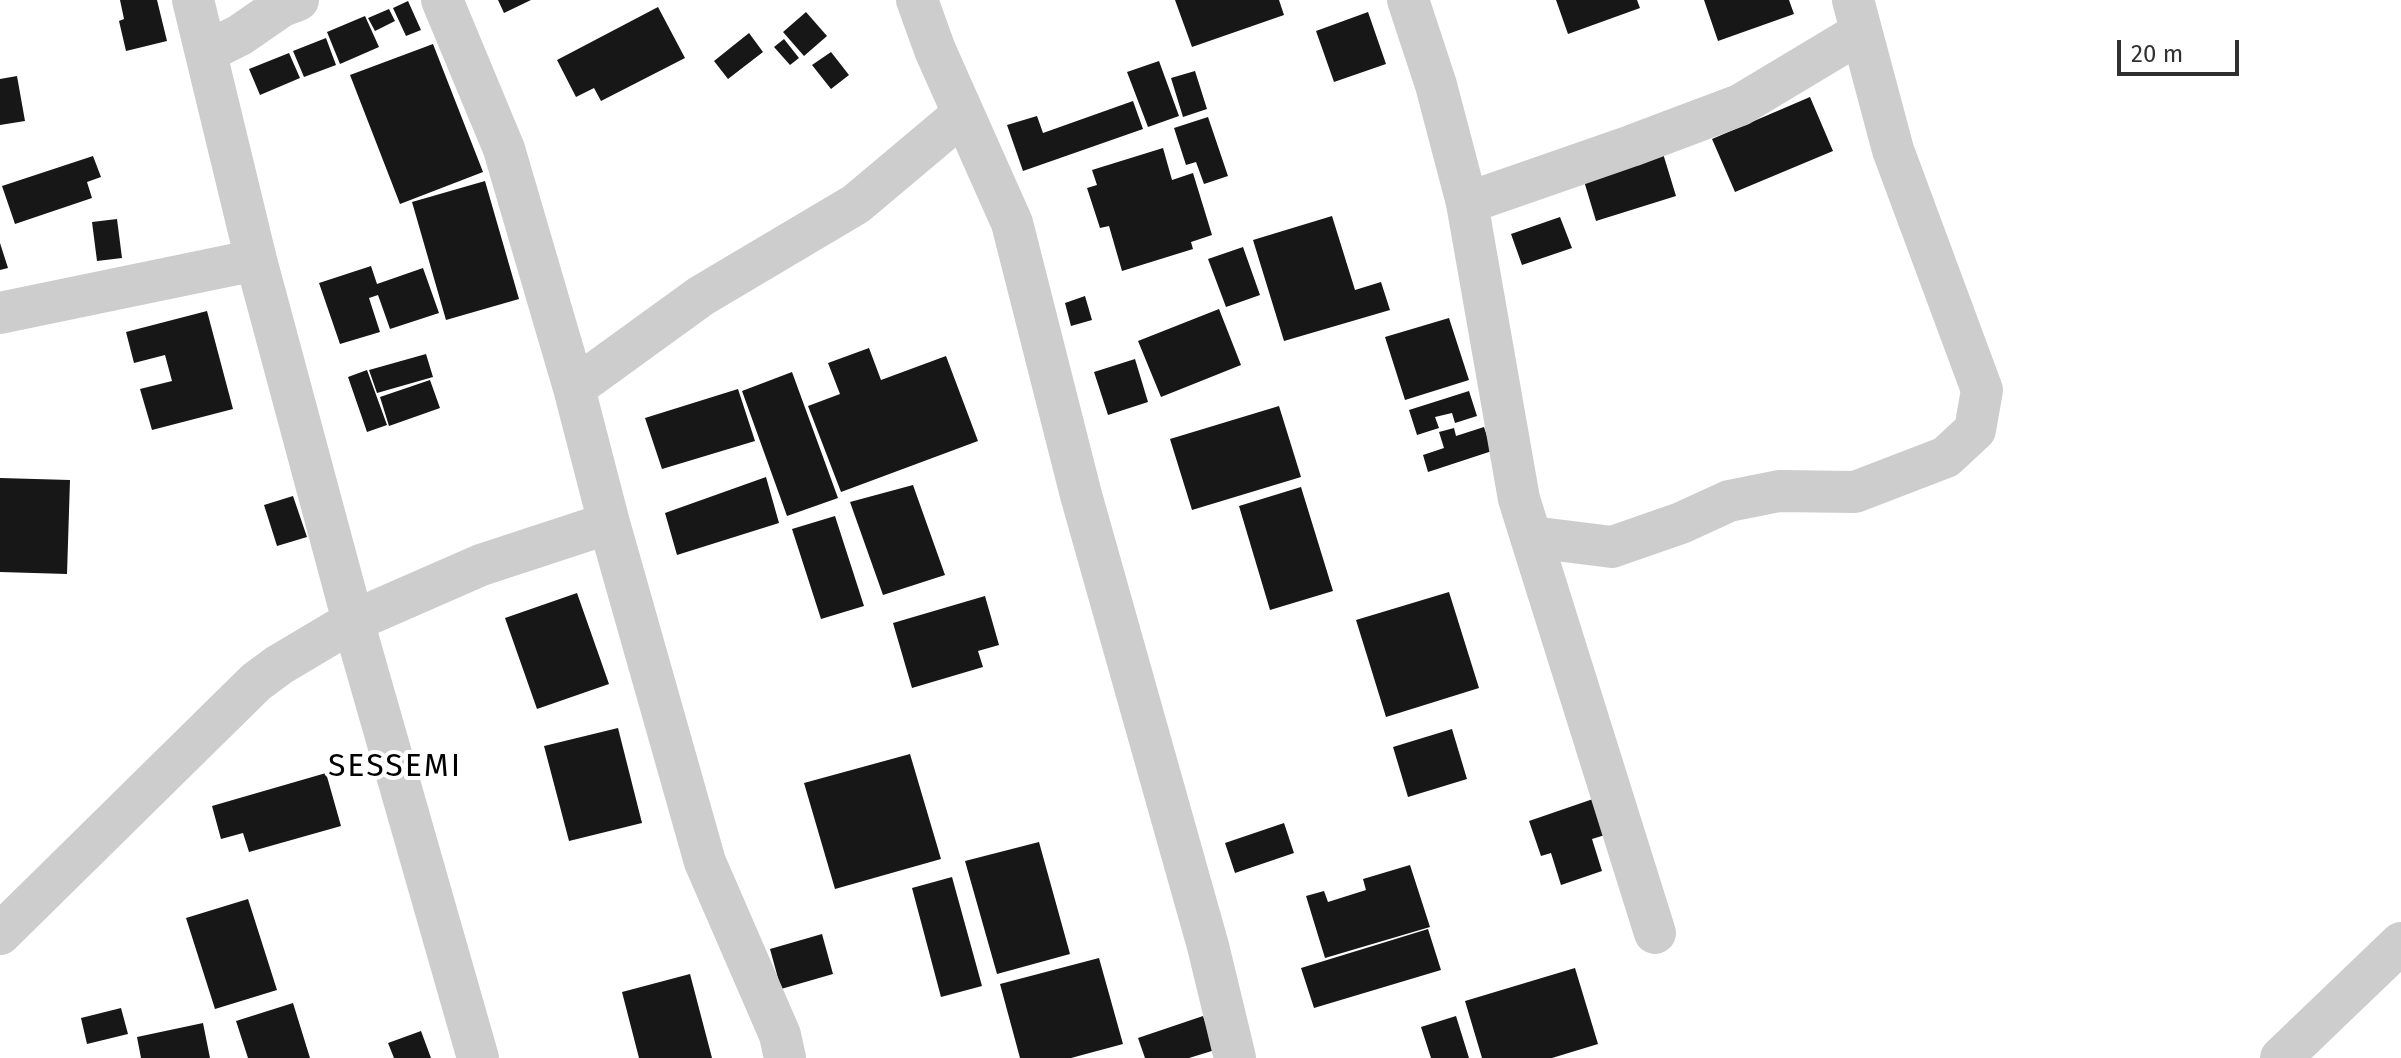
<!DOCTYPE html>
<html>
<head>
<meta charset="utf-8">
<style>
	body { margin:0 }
	#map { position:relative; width:2401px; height:1058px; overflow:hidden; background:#fff; font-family:"Fira Sans",sans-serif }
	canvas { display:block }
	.scale { position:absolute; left:2117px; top:40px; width:122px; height:36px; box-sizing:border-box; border:4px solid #303030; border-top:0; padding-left:10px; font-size:24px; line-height:28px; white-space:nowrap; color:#303030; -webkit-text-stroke:6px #fff; paint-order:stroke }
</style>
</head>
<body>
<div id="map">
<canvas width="2401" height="1058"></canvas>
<div class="scale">20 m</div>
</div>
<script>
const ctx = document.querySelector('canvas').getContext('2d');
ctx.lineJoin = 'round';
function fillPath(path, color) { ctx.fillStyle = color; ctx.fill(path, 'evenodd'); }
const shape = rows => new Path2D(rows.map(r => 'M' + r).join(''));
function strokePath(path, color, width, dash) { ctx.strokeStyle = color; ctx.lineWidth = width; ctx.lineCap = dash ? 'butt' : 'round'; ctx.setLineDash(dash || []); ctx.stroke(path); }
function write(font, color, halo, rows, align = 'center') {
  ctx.font = font + ' "Fira Sans",sans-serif'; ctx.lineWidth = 8; ctx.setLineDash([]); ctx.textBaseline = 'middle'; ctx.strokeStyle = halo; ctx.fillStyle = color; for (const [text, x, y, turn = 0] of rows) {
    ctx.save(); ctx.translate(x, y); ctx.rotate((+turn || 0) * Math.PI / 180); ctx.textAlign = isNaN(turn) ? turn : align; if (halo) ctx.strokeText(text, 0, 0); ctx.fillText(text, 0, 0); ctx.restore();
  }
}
fillPath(shape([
	[120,0,157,0,167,41,126,51,119,21,124,19],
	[498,0,531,0,504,13],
	[1175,0,1279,0,1284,15,1192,47],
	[1556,0,1637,0,1640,8,1568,34],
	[1704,0,1789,0,1794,14,1718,41],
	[408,1,421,30,406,36,393,8],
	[658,7,685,58,601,101,594,88,576,97,557,60],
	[389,9,395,21,375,31,368,18],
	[806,12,827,36,804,56,783,32],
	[1368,12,1386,64,1334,82,1316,31],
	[365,16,379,47,340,64,327,32],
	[749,33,763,52,728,79,714,61],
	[326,38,336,65,304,77,293,51],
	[784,39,799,58,790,65,774,47],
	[433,44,483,172,400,204,350,75],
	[831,52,849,75,831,89,812,65],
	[289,53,300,78,260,95,249,69],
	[1159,61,1179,116,1148,127,1127,72],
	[1195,71,1207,109,1183,117,1171,78],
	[17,76,25,121,0,125,0,79],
	[1810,97,1833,151,1735,192,1712,139],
	[1133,101,1143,129,1023,171,1007,125,1037,116,1043,133],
	[1208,117,1228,176,1204,184,1196,162,1186,165,1174,128],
	[1661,147,1676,196,1596,221,1581,171],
	[1163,148,1172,180,1193,173,1212,235,1191,242,1193,249,1122,271,1109,226,1100,228,1087,188,1097,185,1092,170],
	[93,156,101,177,87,182,92,198,15,224,2,186],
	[485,181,519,299,446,320,412,202],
	[1332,216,1355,290,1381,282,1390,310,1284,341,1253,240],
	[1560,217,1572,248,1522,265,1511,234],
	[117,219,122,258,97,261,92,222],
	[0,243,8,268,0,270],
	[1243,247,1260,295,1226,307,1208,259],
	[371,266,377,284,423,268,439,313,390,329,378,295,369,298,380,332,340,344,319,283],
	[1085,296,1092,320,1071,326,1065,303],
	[1219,309,1241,365,1161,397,1138,341],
	[207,311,233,409,152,430,140,389,172,381,165,355,134,363,126,332],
	[1449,318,1469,380,1405,400,1385,337],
	[869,348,881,380,946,356,978,441,841,492,808,406,840,394,828,363],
	[426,354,433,377,377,393,369,370],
	[1135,359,1148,402,1108,415,1094,372],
	[367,370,387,425,367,432,348,377],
	[792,372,838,498,787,516,742,391],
	[430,380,440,408,389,426,380,397],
	[738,389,755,441,662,469,645,418],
	[1469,391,1477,416,1455,423,1452,413,1435,417,1439,428,1417,435,1409,410],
	[1279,406,1301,477,1192,510,1170,439],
	[1484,427,1492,451,1428,472,1423,455,1444,448,1439,432,1454,428,1456,436],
	[766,477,779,523,677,555,665,513],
	[0,478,70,480,67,574,0,572],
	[913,485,945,575,883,595,850,502],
	[1301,487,1333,591,1270,610,1239,506],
	[293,496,307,537,277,546,264,505],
	[835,516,864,606,821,619,792,529],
	[1449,592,1479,688,1386,717,1356,620],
	[577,593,609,684,537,709,505,618],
	[985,596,999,645,978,651,983,667,912,688,893,623],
	[618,728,642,823,569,841,544,746],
	[1452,729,1467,779,1408,797,1393,747],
	[910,754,941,859,835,889,804,783],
	[326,773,341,826,249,852,243,833,221,839,212,806],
	[1593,799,1605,835,1592,839,1602,871,1561,885,1551,853,1541,856,1529,821],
	[1284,823,1294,853,1235,873,1225,843],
	[1039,842,1070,954,997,974,965,861],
	[1410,865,1430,927,1325,958,1306,896,1324,891,1328,902,1366,890,1363,879],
	[952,877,982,986,941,997,912,888],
	[248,899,277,990,215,1009,186,918],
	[1428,929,1441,970,1314,1008,1301,968],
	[822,934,833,974,781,989,770,949],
	[1099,958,1123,1044,1071,1058,1020,1058,1000,984],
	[1575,968,1598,1044,1552,1058,1482,1058,1465,1001],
	[690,974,712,1058,639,1058,622,992],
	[293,1003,310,1058,248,1058,236,1021],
	[121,1008,128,1034,87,1044,81,1018],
	[1203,1016,1215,1050,1189,1058,1145,1058,1138,1038],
	[1456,1016,1469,1058,1431,1058,1421,1027],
	[203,1023,210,1058,141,1058,137,1037],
	[421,1031,431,1058,394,1058,388,1043]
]), '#171717');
strokePath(shape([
	[193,0,256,260,353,621,478,1058],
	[442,0,504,149,574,388,609,523,705,862,780,1035,785,1058],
	[917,0,935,50,1012,223,1081,495,1208,946,1235,1058],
	[1408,0,1436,85,1467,203,1519,499,1655,933],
	[206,52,240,35,282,6,298,0],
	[1467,203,1631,146,1740,105,1860,33],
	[0,313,256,260],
	[574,388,701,296,856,204,963,114],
	[1532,537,1612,547,1681,523,1729,501,1779,491,1855,492,1946,457,1975,430,1982,390,1893,150,1853,0],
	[0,934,256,682,279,665,353,621,481,565,609,523],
	[2281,1058,2401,943]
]), '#cdcdcd', 42);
ctx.letterSpacing = '2px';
write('32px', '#000', '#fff', [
	["SESSEMI",395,767]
]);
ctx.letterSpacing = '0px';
</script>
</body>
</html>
